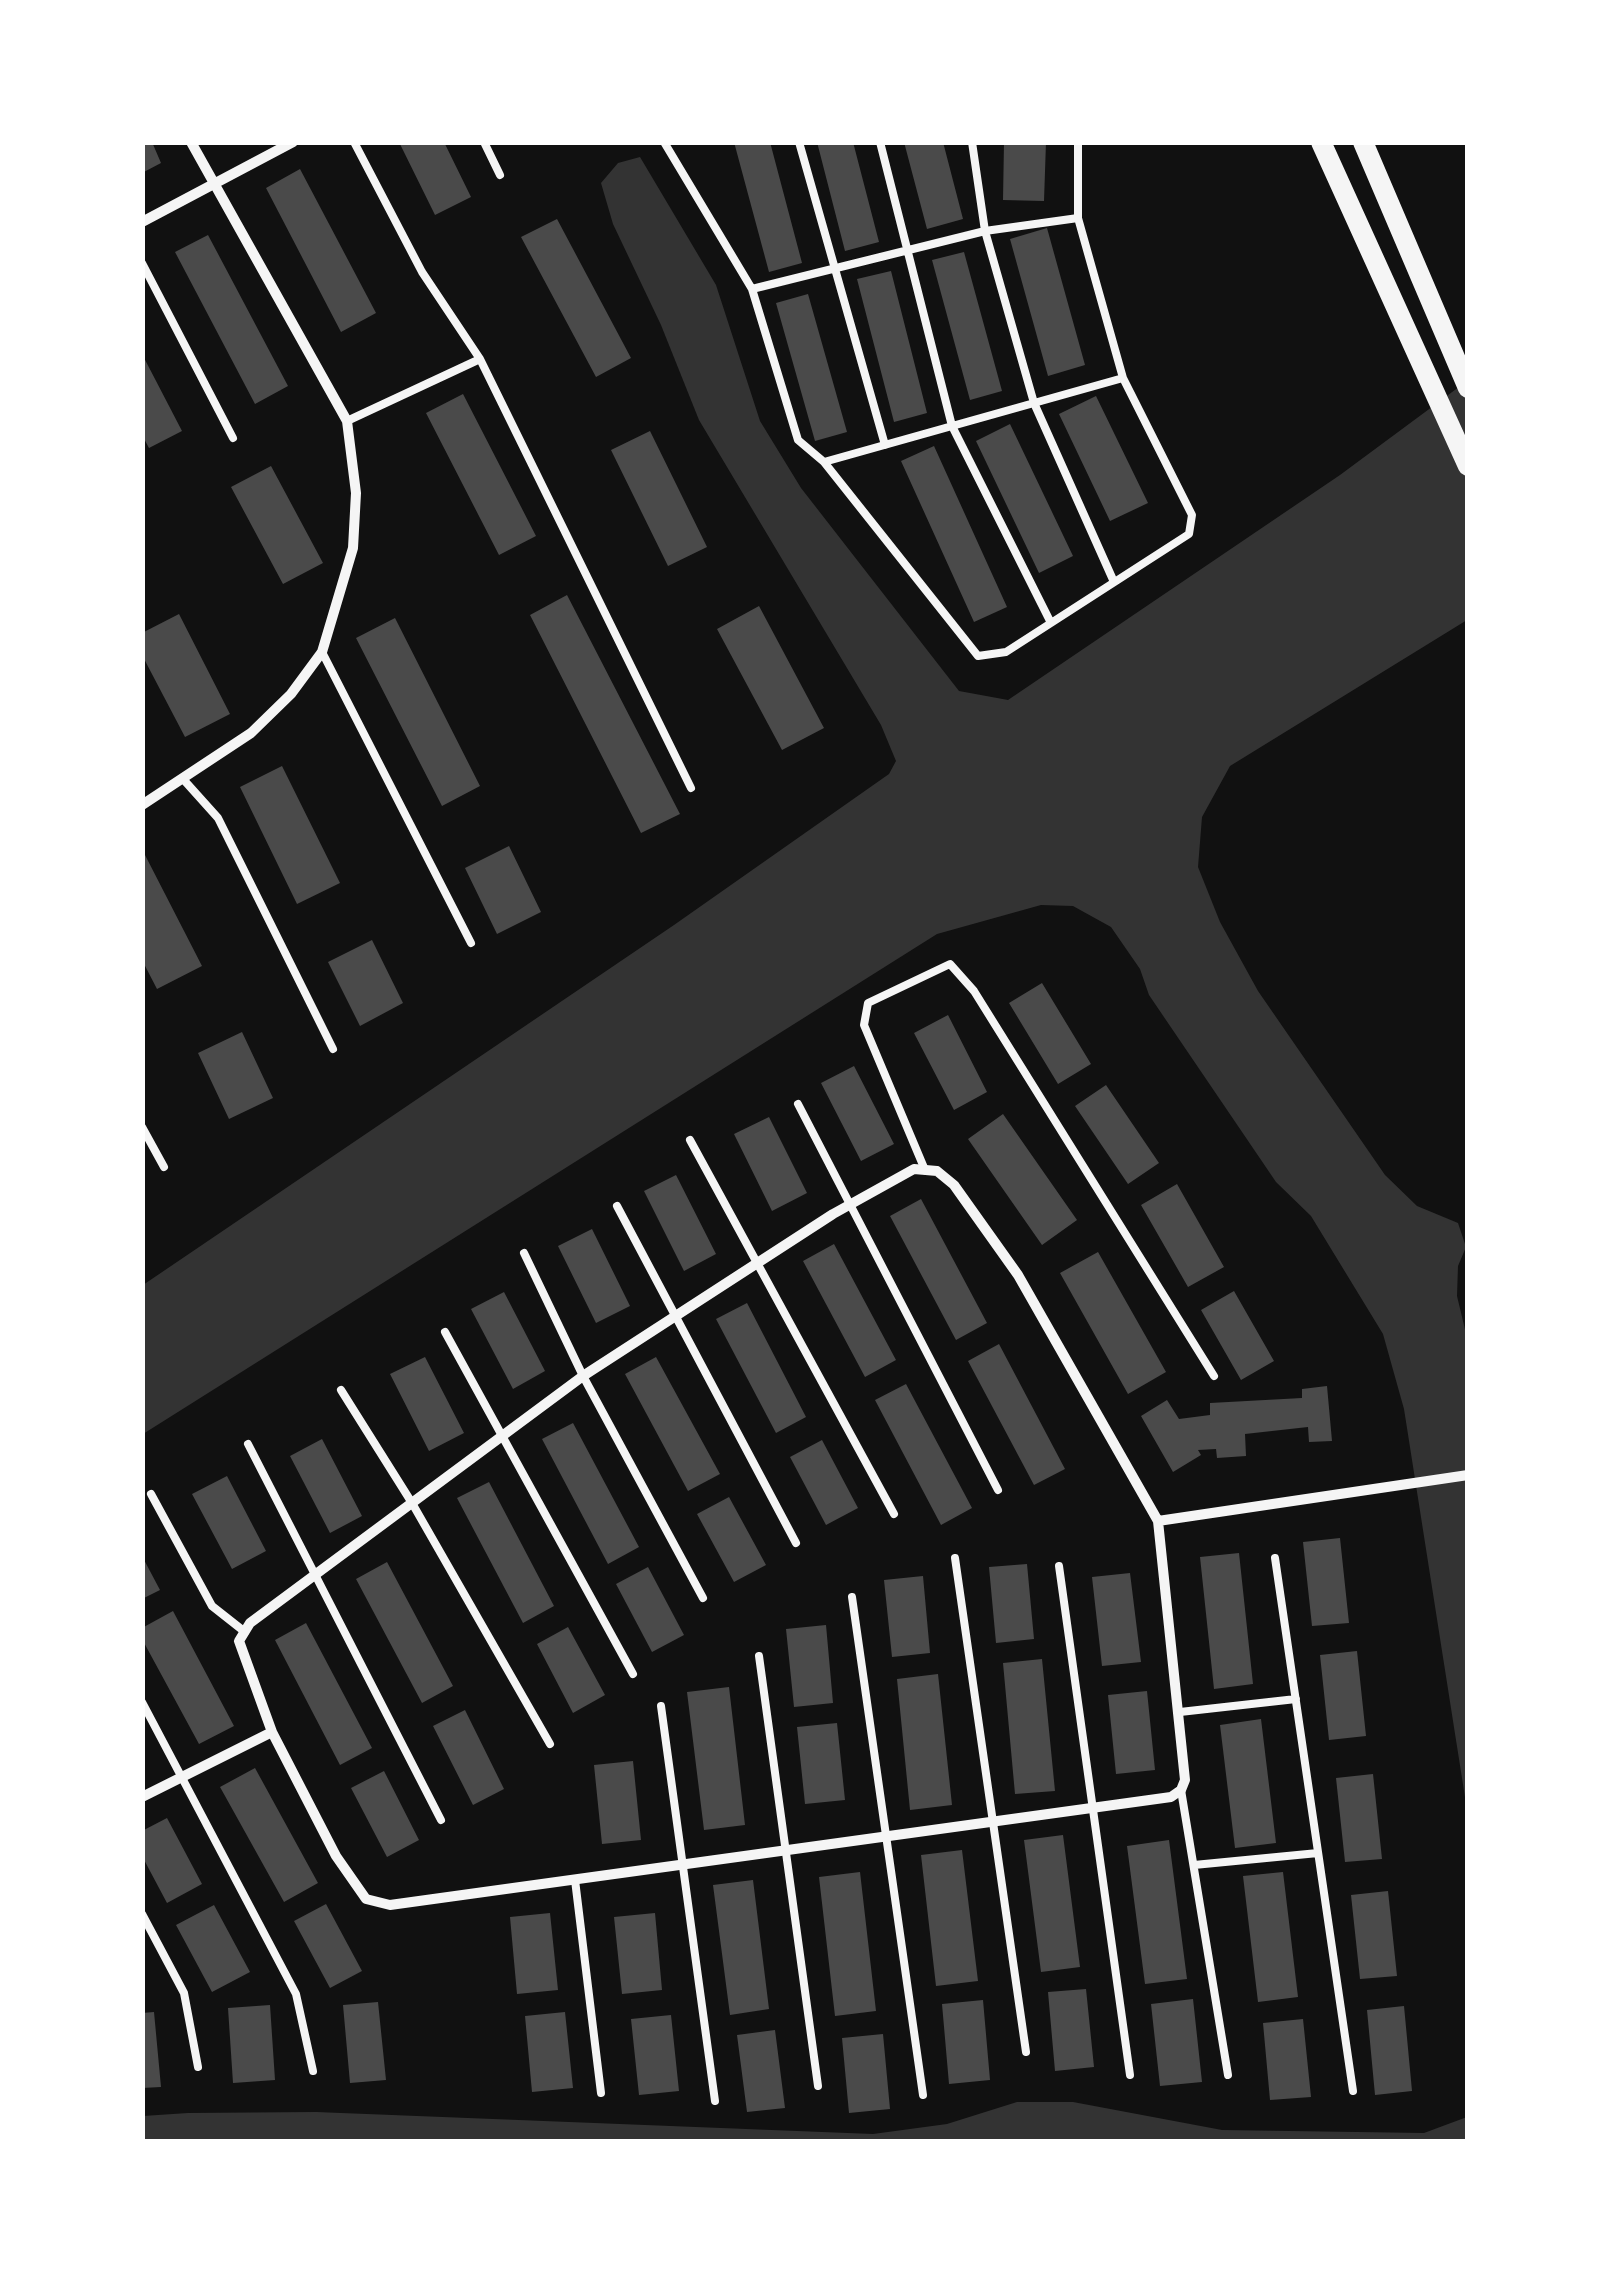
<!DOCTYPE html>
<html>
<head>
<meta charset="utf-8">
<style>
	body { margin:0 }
	#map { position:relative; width:1610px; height:2284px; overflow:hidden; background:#111; font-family:"Noto Sans",sans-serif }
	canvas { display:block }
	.frame { position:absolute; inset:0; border:145px solid #fff; pointer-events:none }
</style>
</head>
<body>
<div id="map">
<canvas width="1610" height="2284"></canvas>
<div class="frame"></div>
</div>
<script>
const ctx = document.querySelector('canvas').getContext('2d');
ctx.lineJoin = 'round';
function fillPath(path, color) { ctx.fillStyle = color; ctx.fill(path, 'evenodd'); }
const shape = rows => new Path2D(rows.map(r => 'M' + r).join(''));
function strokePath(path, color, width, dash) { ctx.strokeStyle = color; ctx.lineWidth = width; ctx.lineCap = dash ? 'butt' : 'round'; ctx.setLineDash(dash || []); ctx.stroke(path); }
fillPath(shape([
	[640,157,716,285,760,421,801,488,959,691,1008,700,1340,475,1467,381,1467,620,1230,766,1202,817,1198,867,1220,922,1258,991,1385,1175,1417,1206,1458,1223,1466,1247,1458,1266,1457,1296,1468,1342,1467,1810,1404,1409,1383,1334,1311,1216,1276,1182,1149,995,1140,969,1111,927,1073,906,1041,905,937,934,143,1434,143,1285,674,925,889,774,896,761,881,725,699,420,661,325,613,224,601,183,618,163],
	[1017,2102,1073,2102,1222,2130,1424,2133,1467,2117,1467,2141,142,2141,143,2116,188,2113,316,2112,873,2134,947,2124]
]), '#333');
fillPath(shape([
	[142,142,152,142,161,163,142,173],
	[399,142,444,142,471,197,435,215],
	[734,142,770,142,802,263,769,272],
	[817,142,853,142,879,242,845,251],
	[904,142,943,142,963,219,927,229],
	[1004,142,1046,142,1044,201,1003,200],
	[300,169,376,313,341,332,266,188],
	[557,219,631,358,596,377,521,237],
	[1047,228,1085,365,1048,376,1010,239],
	[208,235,288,386,255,404,175,252],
	[964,252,1002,391,970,400,932,260],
	[891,271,927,413,894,422,857,279],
	[808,294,847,432,815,441,776,303],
	[142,354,182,431,149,448,142,435],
	[463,394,536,536,499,555,426,413],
	[1096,396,1148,503,1110,521,1059,414],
	[1010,424,1073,556,1039,573,976,441],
	[650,431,707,547,668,566,611,450],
	[934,446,1007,607,974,622,901,461],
	[271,466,323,563,283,584,231,487],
	[567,595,680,814,641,833,530,615],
	[759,606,824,728,782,750,717,629],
	[179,614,230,714,185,737,142,655,142,633],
	[395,618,480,786,442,806,356,638],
	[282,766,340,883,297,904,240,787],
	[509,846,541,912,497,934,465,868],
	[145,855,202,966,157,989,142,960],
	[372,940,403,1003,360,1026,328,962],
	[1042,983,1091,1064,1058,1084,1009,1003],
	[948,1015,987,1092,954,1110,914,1033],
	[242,1032,273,1098,229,1119,198,1053],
	[854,1066,894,1144,861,1161,821,1083],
	[1106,1085,1159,1163,1128,1184,1075,1106],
	[1003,1114,1077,1220,1042,1245,968,1139],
	[769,1117,807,1193,772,1211,734,1134],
	[676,1175,716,1254,684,1271,644,1191],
	[1177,1184,1224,1267,1188,1287,1141,1205],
	[921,1199,987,1323,956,1340,890,1216],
	[592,1229,630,1306,596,1323,558,1246],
	[834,1244,896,1360,865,1377,803,1261],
	[1098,1252,1166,1372,1128,1394,1060,1273],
	[1234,1291,1274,1361,1241,1380,1201,1310],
	[504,1292,545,1371,513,1389,471,1309],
	[747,1303,806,1417,776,1433,716,1319],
	[999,1344,1065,1469,1034,1485,968,1361],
	[425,1357,464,1433,429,1451,390,1374],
	[656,1357,720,1474,688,1491,625,1374],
	[906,1384,972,1508,941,1525,875,1400],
	[1327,1386,1332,1441,1309,1442,1308,1427,1245,1434,1246,1456,1217,1458,1216,1449,1198,1450,1201,1455,1173,1472,1141,1416,1167,1400,1179,1419,1210,1415,1210,1403,1302,1398,1302,1389],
	[573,1423,639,1547,608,1564,542,1439],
	[322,1439,362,1516,330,1533,290,1456],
	[822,1440,858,1508,826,1525,790,1457],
	[227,1476,266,1551,232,1569,192,1494],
	[489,1482,554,1606,523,1623,457,1498],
	[729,1497,766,1565,734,1582,697,1514],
	[1340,1538,1349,1623,1312,1626,1303,1542],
	[1239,1553,1253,1684,1214,1689,1200,1557],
	[142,1556,160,1590,142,1599],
	[387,1562,453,1686,422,1703,356,1579],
	[1027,1564,1034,1639,996,1643,989,1567],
	[648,1567,684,1635,652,1652,616,1584],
	[1130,1573,1141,1662,1102,1666,1092,1577],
	[923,1576,930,1653,892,1657,884,1580],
	[173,1611,234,1726,199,1744,142,1639,142,1628],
	[306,1623,372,1748,340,1765,275,1640],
	[826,1625,833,1703,794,1707,786,1629],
	[568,1627,605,1695,573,1713,537,1644],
	[1357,1651,1366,1736,1329,1740,1320,1655],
	[1042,1659,1055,1791,1015,1794,1003,1663],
	[938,1674,952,1805,910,1810,897,1679],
	[729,1687,745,1825,704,1830,687,1692],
	[1147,1691,1155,1770,1116,1774,1108,1695],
	[465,1710,504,1789,473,1805,433,1726],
	[1261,1719,1276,1843,1235,1848,1220,1725],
	[837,1723,845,1800,805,1804,797,1727],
	[633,1761,641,1840,602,1844,594,1765],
	[255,1768,318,1883,284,1902,220,1787],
	[384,1771,419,1840,387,1857,351,1788],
	[1373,1774,1382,1859,1345,1862,1336,1778],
	[167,1818,202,1884,167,1903,142,1856,142,1831],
	[1063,1835,1080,1967,1041,1972,1024,1840],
	[1169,1840,1187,1979,1145,1984,1127,1846],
	[962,1850,978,1981,936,1986,921,1855],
	[860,1872,876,2011,835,2016,819,1877],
	[1283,1872,1298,1997,1258,2002,1243,1876],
	[753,1880,769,2009,730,2015,713,1885],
	[1388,1891,1397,1976,1360,1979,1351,1895],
	[326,1904,362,1971,330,1988,294,1921],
	[214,1905,250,1972,212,1992,176,1925],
	[550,1913,558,1990,517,1994,510,1917],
	[655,1913,662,1990,622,1994,614,1917],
	[1086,1989,1094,2067,1055,2071,1048,1992],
	[1193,1999,1202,2082,1160,2086,1151,2004],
	[983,2000,990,2080,949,2084,942,2004],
	[378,2002,386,2080,350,2083,343,2005],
	[270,2005,275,2080,233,2083,228,2008],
	[1404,2006,1412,2091,1375,2095,1367,2010],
	[154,2012,161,2087,142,2088,142,2013],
	[565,2012,573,2088,532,2092,525,2016],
	[671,2015,679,2091,639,2095,631,2019],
	[1303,2019,1311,2097,1270,2100,1263,2023],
	[775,2030,785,2108,747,2112,737,2035],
	[883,2034,890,2109,849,2113,842,2038]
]), '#4a4a4a');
strokePath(shape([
	[354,142,422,272,480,359,691,788],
	[484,142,500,175],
	[664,142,752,289,798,440,824,462,978,656,1006,652,1189,534,1192,515,1123,378,1078,218,1078,142],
	[799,142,885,445],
	[880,142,952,426,1051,623],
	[972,142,985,231,1034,403,1114,582],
	[142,263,233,438],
	[752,289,985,231,1078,218],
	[347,421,480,359],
	[824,462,1123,378],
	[322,652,471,943],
	[183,779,218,818,333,1049],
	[798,1104,998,1490],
	[142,1127,164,1167],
	[690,1140,894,1514],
	[925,1170,864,1025,868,1003,950,964,974,991,1214,1376],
	[617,1206,796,1543],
	[524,1253,583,1376,703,1598],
	[445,1332,633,1674],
	[341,1390,412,1503,550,1744],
	[248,1444,441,1820],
	[151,1494,212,1606,245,1632],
	[955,1558,1026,2052],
	[1275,1558,1353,2091],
	[1059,1566,1130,2075],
	[852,1597,923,2095],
	[759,1656,818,2086],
	[142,1702,296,1994,313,2071],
	[661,1706,715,2101],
	[1180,1712,1296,1699],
	[1181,1790,1228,2075],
	[1194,1865,1318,1853],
	[575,1880,601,2093],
	[142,1914,184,1993,198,2067]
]), '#f5f5f5', 8);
strokePath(shape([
	[142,222,293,142],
	[142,805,251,733,291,694,322,652,353,548,356,493,347,421,191,142],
	[1158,1521,1018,1275,954,1185,937,1171,914,1169,833,1214,583,1376,250,1623,239,1641,272,1732,336,1856,366,1899,390,1905,1171,1797,1181,1790,1185,1780,1158,1521,1468,1475],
	[142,1797,272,1732]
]), '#f5f5f5', 10);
strokePath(shape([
	[1321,142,1468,466],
	[1363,142,1468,388]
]), '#f5f5f5', 20);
</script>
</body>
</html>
